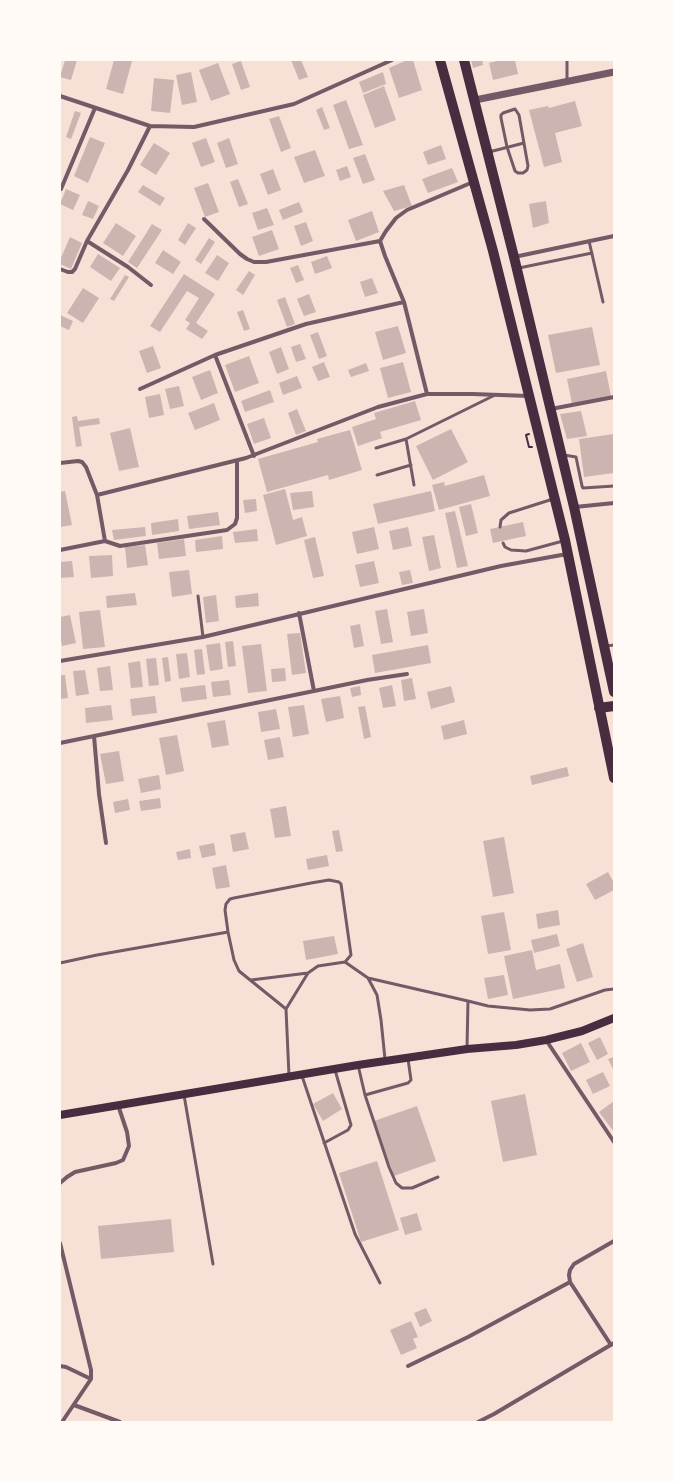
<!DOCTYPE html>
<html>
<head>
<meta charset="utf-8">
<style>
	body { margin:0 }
	#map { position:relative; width:674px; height:1482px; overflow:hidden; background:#f7e1d7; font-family:Montserrat,sans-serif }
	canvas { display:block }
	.frame { position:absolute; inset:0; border:61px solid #fffaf5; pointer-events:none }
</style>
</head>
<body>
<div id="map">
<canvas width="674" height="1482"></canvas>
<div class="frame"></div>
</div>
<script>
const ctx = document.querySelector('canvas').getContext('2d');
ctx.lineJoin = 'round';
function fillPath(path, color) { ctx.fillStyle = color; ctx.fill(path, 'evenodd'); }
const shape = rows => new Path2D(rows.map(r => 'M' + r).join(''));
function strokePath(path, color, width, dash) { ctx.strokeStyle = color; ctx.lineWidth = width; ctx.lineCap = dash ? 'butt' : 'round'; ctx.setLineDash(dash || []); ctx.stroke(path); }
fillPath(shape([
	[65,60,77,60,71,80,60,77],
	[114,60,132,61,123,94,106,89],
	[291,60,301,60,308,77,299,80],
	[407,60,413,60,422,90,399,98,389,68],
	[471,60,482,60,483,65,473,68],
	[501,60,515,60,518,74,493,80,489,63],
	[241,61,250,87,241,90,232,64],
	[218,63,230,94,211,101,199,70],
	[191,72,197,102,182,105,176,75],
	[383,72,386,84,363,93,359,82],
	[154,78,174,80,170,113,151,111],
	[384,86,396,120,375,128,363,95],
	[346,100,363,145,349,149,333,105],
	[575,101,582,126,555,133,562,162,544,167,529,110,548,106,549,108],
	[322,107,330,128,324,130,316,110],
	[75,111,81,113,71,139,66,137],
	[279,116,291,148,281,152,269,119],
	[90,137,105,143,88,183,74,176],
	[206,138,215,162,201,167,192,143],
	[229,138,238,164,226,168,217,143],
	[154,143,170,153,156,175,140,165],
	[441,145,446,159,428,165,423,152],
	[315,150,325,176,304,183,294,157],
	[365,154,375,180,363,184,353,158],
	[347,166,351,177,340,181,336,170],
	[452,168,458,182,428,193,422,179],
	[273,169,281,190,268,195,260,174],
	[238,179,248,204,239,207,230,182],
	[208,183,219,212,205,217,194,188],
	[143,185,165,198,160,206,138,192],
	[404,185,412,206,394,211,383,191],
	[66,189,80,195,73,210,60,204],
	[88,201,99,206,93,219,82,215],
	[546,201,549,223,533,228,529,204],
	[299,202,303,212,283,220,279,210],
	[267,208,274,225,258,230,252,213],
	[372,211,379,232,356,241,348,220],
	[306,222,313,241,301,246,294,226],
	[116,223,136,236,123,256,103,243],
	[188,223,196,228,185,245,178,240],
	[152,224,162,230,137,268,128,262],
	[272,230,279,249,259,256,252,237],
	[70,237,82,243,71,269,60,264,60,260],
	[209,238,215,242,201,264,195,260],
	[163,250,181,262,173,274,155,263],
	[98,254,120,268,111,281,90,267],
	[217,255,229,263,218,281,205,273],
	[327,256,332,268,315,274,311,262],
	[298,265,304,280,296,283,290,268],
	[249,271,255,275,243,295,236,290],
	[184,274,215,294,196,323,208,331,202,339,186,329,190,323,185,320,199,298,187,291,160,332,150,326],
	[125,275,129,277,114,301,110,299],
	[372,278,378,293,365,297,360,282],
	[83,288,99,298,83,323,67,313],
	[309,294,316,312,304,316,297,299],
	[285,297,295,324,287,327,277,300],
	[243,310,250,329,244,331,237,312],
	[60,315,73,321,69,330,60,326],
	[398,326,406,353,383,360,375,332],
	[592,327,600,365,556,373,548,335],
	[318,332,327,356,319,359,310,335],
	[300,344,306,359,296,362,291,347],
	[153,346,161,368,147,373,139,351],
	[281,347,289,369,277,374,269,352],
	[249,356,259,383,235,392,225,365],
	[324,362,330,377,318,381,312,367],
	[403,362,411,392,388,398,380,368],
	[366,363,369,371,351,377,348,370],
	[210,370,218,393,201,400,192,377],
	[606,371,611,396,572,404,567,379],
	[297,376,302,388,283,395,279,383],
	[179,386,184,406,170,409,165,389],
	[270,390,274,402,245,412,241,401],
	[160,394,164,415,149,418,145,397],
	[415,401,421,420,380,432,382,438,358,446,352,427,376,419,374,413],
	[214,403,220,420,195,430,188,413],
	[297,409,306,431,296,435,288,413],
	[581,411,587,436,567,439,560,414],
	[77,416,78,421,99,418,100,424,79,427,82,446,76,447,72,417],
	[264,418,271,438,254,444,247,424],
	[130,428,139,467,119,471,110,433],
	[451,429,468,462,433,480,416,446],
	[350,430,362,470,329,480,328,475,267,492,258,459,318,442,317,439],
	[614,434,614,473,584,477,579,439],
	[484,475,490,496,439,510,432,485,444,482,445,486],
	[285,489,293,520,302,517,307,536,276,545,263,495],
	[65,491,72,525,60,527,60,492],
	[312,491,314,507,293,510,290,493],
	[431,491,435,511,378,524,373,504],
	[256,499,257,511,245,513,243,500],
	[471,504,478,533,466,536,459,507],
	[455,511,468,566,457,568,445,513],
	[218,512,220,525,189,529,187,516],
	[178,519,179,531,152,535,151,523],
	[523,522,526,536,493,543,490,529],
	[145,527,146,536,114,540,112,530],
	[374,527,379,549,357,554,352,532],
	[408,527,412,546,393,550,389,531],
	[257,529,258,541,235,543,233,532],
	[434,535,441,568,429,571,422,537],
	[222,536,223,549,196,552,195,540],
	[315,537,324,576,313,578,304,540],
	[184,539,186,556,159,559,157,543],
	[145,545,148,565,127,568,125,547],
	[112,555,113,576,91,578,89,556],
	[72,561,74,577,60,578,60,562],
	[374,561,379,583,360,587,355,565],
	[189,570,192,594,172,597,169,572],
	[410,570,413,583,402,585,399,572],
	[135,593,137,605,107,608,106,596],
	[258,593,259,606,236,608,235,596],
	[216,595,219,621,206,623,203,597],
	[387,609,393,642,381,644,375,611],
	[424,609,428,633,411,636,407,612],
	[100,610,105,647,83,649,79,612],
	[70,615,76,643,62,646,60,635,60,617],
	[360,624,364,646,354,648,350,626],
	[300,633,306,673,292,675,287,634],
	[233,641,236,666,228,667,225,642],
	[220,643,223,669,210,671,206,645],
	[261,644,267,691,248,693,242,646],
	[428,645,431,663,375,673,372,655],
	[202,649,205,674,197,675,194,650],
	[187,653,190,677,179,679,176,654],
	[168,657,171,681,165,682,162,658],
	[156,658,159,685,149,686,146,659],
	[140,661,143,687,131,688,128,663],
	[110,666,113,690,100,691,97,668],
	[285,668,286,681,272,682,271,669],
	[85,670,89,694,76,696,73,671],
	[60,675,65,675,68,698,60,699],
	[412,678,416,699,404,701,401,680],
	[229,680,231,695,213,697,211,682],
	[205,685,207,699,182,702,180,688],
	[392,685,396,706,383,708,379,688],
	[360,686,361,695,352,697,350,688],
	[451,686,455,702,431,709,427,692],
	[155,696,157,713,132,716,130,699],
	[340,696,344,718,326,722,321,699],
	[111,705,113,720,86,723,85,708],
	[304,705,309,734,293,737,288,707],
	[365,706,371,737,364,739,358,707],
	[276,709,280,729,261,732,258,712],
	[225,720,229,745,212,748,207,723],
	[464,720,467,734,444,740,441,726],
	[177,735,184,771,166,775,159,738],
	[280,737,284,757,268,760,264,740],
	[119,751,124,781,106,784,100,754],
	[567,767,569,776,532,785,530,776],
	[159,775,161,789,141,793,138,779],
	[160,798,161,808,141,811,139,801],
	[128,799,130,810,115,813,113,802],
	[286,806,291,836,275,838,270,809],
	[339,830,343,851,336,852,332,831],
	[245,832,249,849,233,852,230,835],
	[504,837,514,893,493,897,483,841],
	[214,843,216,855,202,858,199,846],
	[190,849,191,858,178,860,176,852],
	[327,855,329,866,308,870,306,859],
	[226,865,230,887,216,889,212,868],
	[608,872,614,883,614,890,595,900,586,884],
	[558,910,560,925,538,929,536,914],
	[504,912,511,950,488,954,481,916],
	[557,934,560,946,534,953,531,940],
	[334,936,338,954,306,960,303,941],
	[583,943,593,977,577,982,566,949],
	[532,950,536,970,560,964,565,988,513,999,504,956],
	[504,975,508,995,488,999,484,978],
	[600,1037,608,1054,597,1060,588,1043],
	[581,1043,590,1062,571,1071,562,1053],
	[614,1057,614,1071,608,1059],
	[603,1072,610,1086,593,1094,586,1080],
	[333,1093,342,1109,323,1121,313,1104],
	[525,1094,537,1155,503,1162,491,1101],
	[614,1101,614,1132,599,1112],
	[417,1106,436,1161,394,1176,374,1121],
	[377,1161,399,1230,361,1242,339,1173],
	[417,1213,422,1230,405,1235,400,1218],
	[171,1219,174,1252,101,1259,98,1226],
	[426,1308,432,1321,420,1327,414,1313],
	[411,1321,418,1337,413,1339,417,1348,401,1355,390,1330]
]), '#ccb4b1');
strokePath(shape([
	[529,434,526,435,529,447,532,447]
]), '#4a2c40', 2);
strokePath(shape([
	[567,60,567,80],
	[515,109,519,115,528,166,527,170,523,173,518,173,515,171,507,147,501,118,501,115,503,113,515,109],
	[489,152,524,143],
	[589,241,603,302],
	[519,268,592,253],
	[376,448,406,439],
	[564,455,576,457,582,486,583,488,614,486],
	[377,475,411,465],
	[414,485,406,439,495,395],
	[500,527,501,520,509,513,553,499],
	[503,543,505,547,511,550,526,551,563,541],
	[198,596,203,637],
	[606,646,614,645],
	[345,962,368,978,468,1001],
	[60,963,97,955,228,932],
	[368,978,377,995,381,1020,385,1059],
	[251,980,308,973],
	[286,1009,239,971,234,960,228,932,225,910,226,904,230,899,234,898,311,883,329,880,339,882,341,884,351,955,345,962,318,966,308,973,286,1009,289,1076],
	[467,1048,468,1001,488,1006,530,1010,550,1009,605,990,614,989],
	[358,1065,365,1095,389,1167,396,1183,402,1188,412,1188,438,1177],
	[302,1076,355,1234,380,1283],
	[184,1095,213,1264],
	[365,1095,408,1083,411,1080,408,1059],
	[324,1143,348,1130,351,1125,335,1070]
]), '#755966', 3);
strokePath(shape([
	[60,96,150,126,194,127,294,104,392,60],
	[61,189,95,108],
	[204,219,240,254,247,259,254,262,266,262,380,241],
	[87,241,128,267,151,285],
	[514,257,614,236],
	[60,269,68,272,72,272,75,269,87,241,128,170,150,126],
	[215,355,254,456],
	[140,389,215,355,306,324,404,302],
	[427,394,404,302,385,256,380,241,386,231,396,218,407,210,473,182],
	[551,409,614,397],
	[60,463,78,461,82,462,86,467,97,495,105,541],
	[97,495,246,458,378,407,427,394,472,394,529,396],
	[575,507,614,503],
	[60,550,105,541,120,546,227,530,235,524,237,518,237,461],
	[60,661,203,637,501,566,567,554],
	[314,691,367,680,407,674],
	[94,736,99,794,106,843],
	[60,743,314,691,299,613],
	[546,1040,614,1142],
	[60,1183,67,1177,75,1172,116,1163,123,1160,129,1146,127,1132,118,1105],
	[60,1243,91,1370,91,1379,62,1422],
	[611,1345,570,1282,569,1275,570,1270,574,1264,614,1241],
	[60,1366,66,1367,91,1379],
	[408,1366,468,1337,570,1282],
	[74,1405,120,1422],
	[478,1422,494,1414,614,1343]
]), '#755966', 4);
strokePath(shape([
	[475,100,614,72]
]), '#755966', 7);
strokePath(shape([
	[60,1115,358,1065,467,1049,516,1045,546,1040,582,1031,614,1018]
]), '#4a2c40', 8);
strokePath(shape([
	[440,60,493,251,565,540,614,778],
	[464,60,514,257,574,507,614,692],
	[599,708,614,706]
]), '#4a2c40', 10);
</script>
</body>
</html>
